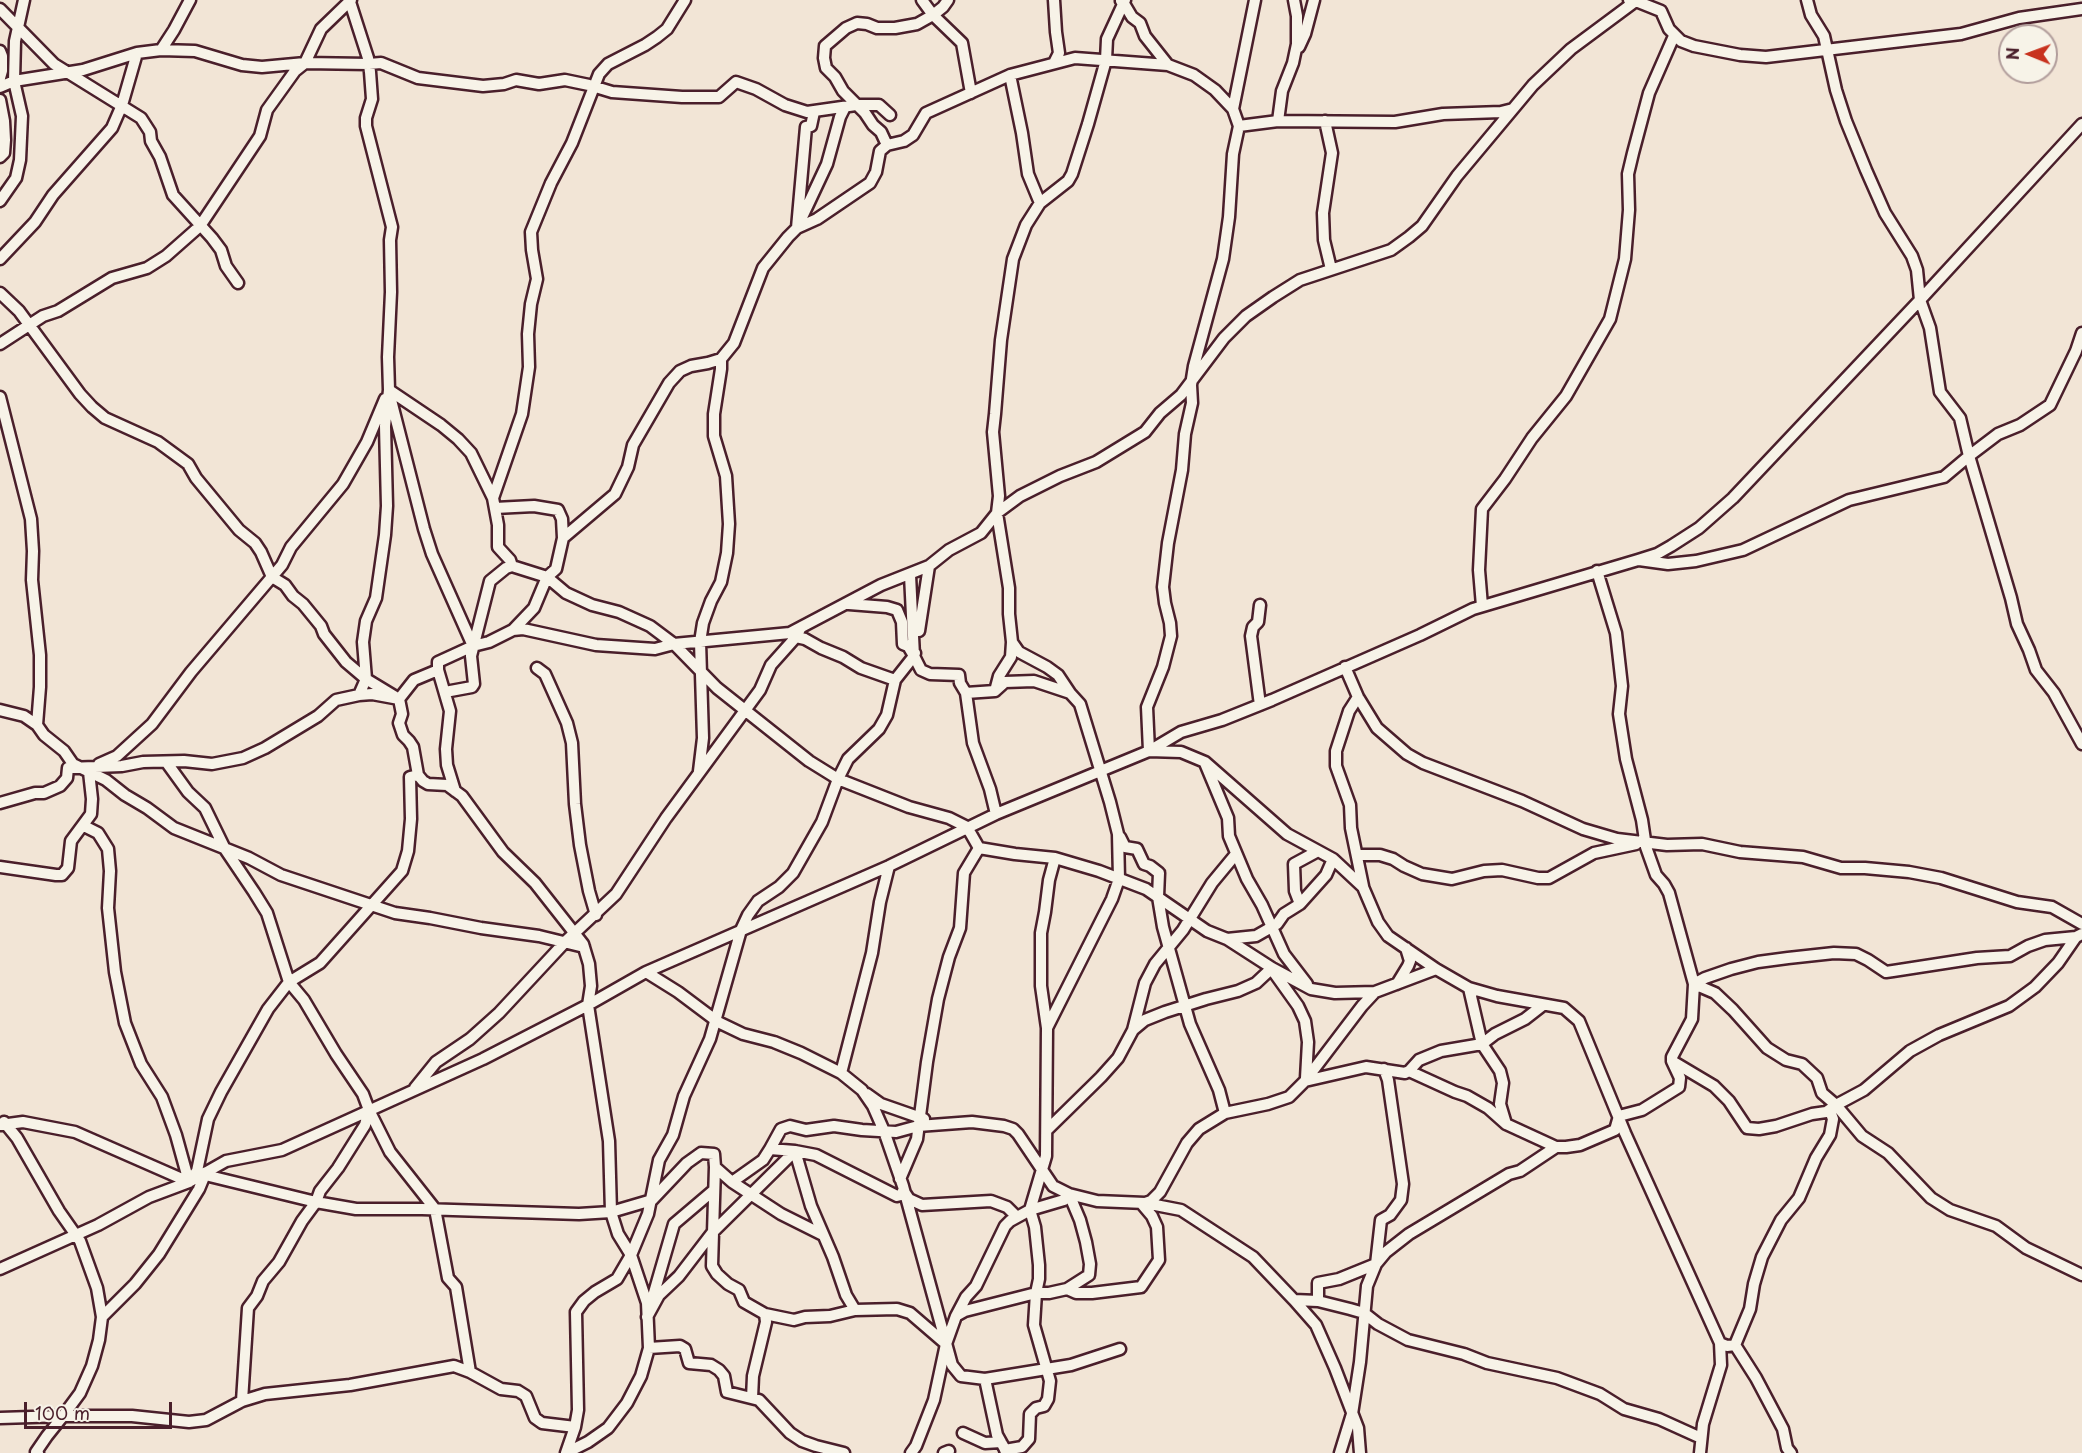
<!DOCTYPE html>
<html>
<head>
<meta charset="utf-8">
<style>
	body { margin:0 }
	#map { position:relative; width:2082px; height:1453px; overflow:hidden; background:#f2e5d6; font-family:"Playpen Sans",sans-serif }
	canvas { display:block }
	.north { position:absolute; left:1998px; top:24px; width:60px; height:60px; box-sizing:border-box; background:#f7f3e8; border:2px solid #b29e9c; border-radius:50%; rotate:271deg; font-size:16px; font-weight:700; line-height:24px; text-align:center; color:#4a1f2b }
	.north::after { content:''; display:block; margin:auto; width:21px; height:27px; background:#c8321e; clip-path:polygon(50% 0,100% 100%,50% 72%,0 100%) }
	.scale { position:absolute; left:24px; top:1402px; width:148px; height:27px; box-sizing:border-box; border:3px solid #4a1f2b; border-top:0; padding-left:8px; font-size:18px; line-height:21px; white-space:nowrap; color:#4a1f2b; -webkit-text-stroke:4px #f7f3e8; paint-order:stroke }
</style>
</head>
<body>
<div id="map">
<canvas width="2082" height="1453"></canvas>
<div class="north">N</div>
<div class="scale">100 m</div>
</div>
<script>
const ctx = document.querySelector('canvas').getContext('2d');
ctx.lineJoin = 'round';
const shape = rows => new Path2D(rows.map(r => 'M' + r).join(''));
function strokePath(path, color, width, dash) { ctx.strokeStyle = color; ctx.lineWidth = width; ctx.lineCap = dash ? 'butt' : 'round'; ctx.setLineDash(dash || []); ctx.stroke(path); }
const minor = shape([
	[190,0,174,30,161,50,195,51,242,65,262,67,305,63,369,64,381,63,418,78,483,86,504,84,516,80,539,84,565,80,589,85,612,92,682,97,719,97,736,82,756,89,785,105,807,112,856,105,879,105,890,115],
	[922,0,933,15,962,43,971,93],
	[1629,0,1636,1,1661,11,1669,29,1681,41,1694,46,1740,55,1766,57,1961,34,2019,18,2082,9],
	[1807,0,1811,15,1824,36,1836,90,1846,121,1866,170,1885,213,1912,256,1917,270,1920,300,1930,328,1940,392,1960,418,1969,456,1998,434,2020,425,2050,405,2076,351,2082,333],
	[1121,1,1123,2,1132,17,1140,23,1145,36,1168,65],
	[0,9,54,64,141,118,150,132,151,141,160,157,173,195,212,238,221,250,226,266,238,283],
	[1299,47,1305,34,1314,0],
	[0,51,2,56,2,71,0,78],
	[1054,63,1059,53,1056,32,1054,0],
	[1010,75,1022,133,1028,174,1040,203],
	[0,87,14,81,83,70,137,53],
	[0,100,4,121,5,140,4,153,0,157],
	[1233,109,1255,0],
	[814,112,811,126,806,127,797,228,827,164,840,117,845,107],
	[1278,121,1282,91,1293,63,1297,44,1297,16,1294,0],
	[1325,121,1332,153,1323,213,1324,240,1331,269],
	[1239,126,1278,121,1395,122,1443,114,1501,112,1513,109,1533,85,1571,49,1637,0],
	[887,145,881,132,873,125,865,113,843,91,835,77,826,68,824,58,825,46,846,28,857,23,867,24,877,28,895,28,917,24,933,15,943,7,948,0],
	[0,201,16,178,20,160,22,116,14,81,15,41,24,0],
	[0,259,35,222,53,195,112,128,122,105,137,53,161,50],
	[0,293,19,311,80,394,92,407,105,418,158,442,188,464,196,478,239,530,255,543,261,552,272,577,285,585,293,596,303,604,321,626,324,634,346,662,366,679,399,699,402,714,399,723,403,735,409,741,413,747,418,775,423,781,428,784,447,785,462,796,503,852,535,883,583,944,589,964,591,986,588,1005,609,1141,611,1212,618,1234,631,1255,647,1303,649,1348,641,1376,627,1403,608,1428,588,1442,566,1453],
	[0,344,43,316,58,311,112,278,147,268,166,256,200,226,260,136,267,110,295,71,305,63,321,29,351,0],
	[389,390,441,425,458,439,471,453,493,498,498,525,498,547,510,560,512,566],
	[0,397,31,519,33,551,32,580,40,655,40,687,37,725],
	[391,400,424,529,432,554,473,646],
	[493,498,522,414,529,367,528,334,531,304,537,279,532,250,531,232,551,183,572,143,599,74,608,64,645,45,657,37,667,29,685,0],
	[563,538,615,494,628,467,633,445,669,383,680,371,691,366,708,363,721,359,734,343,763,268,788,237,797,228,817,219,870,183,876,172,880,151,887,145,904,141,913,135,926,113,1010,75,1075,58,1168,65,1194,75,1215,90,1233,109,1239,126,1233,154,1229,217,1223,259,1194,366,1191,385,1192,403,1185,434,1182,470,1168,543,1163,587,1165,603,1170,623,1171,636,1163,667,1147,707,1149,751,1181,752,1205,762,1287,834,1333,859,1363,887,1378,922,1388,936,1436,969,1469,988,1497,996,1564,1008,1579,1021,1625,1133,1720,1343,1721,1365,1703,1424,1700,1453],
	[1639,560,1668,564,1696,561,1743,550,1849,500,1944,477,1969,456,2011,598,2017,624,2029,650,2036,670,2054,693,2082,744],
	[849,604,887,607,897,610,902,622,903,644,908,646,914,656,910,575],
	[1482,606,1479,570,1482,509,1505,479,1532,438,1566,396,1610,319,1625,259,1629,210,1628,174,1633,153,1649,93,1674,36],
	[513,630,534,608,547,577,566,593,592,605,619,612,650,626,674,644,717,688,809,761,838,779,909,807,949,818,967,827,979,848,1015,854,1055,858,1099,871,1146,889,1207,931,1227,939,1272,968,1311,989,1335,993,1375,992,1436,969],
	[919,631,929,566],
	[796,637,805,639,821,648,843,657,861,668,895,680],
	[915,653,914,656,921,670,930,674,959,675,960,683,966,693],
	[1345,667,1358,697,1377,728,1407,754,1423,763,1522,801,1583,829,1617,839,1667,845,1702,844,1740,852,1803,857,1841,868,1865,868,1909,872,1941,878,2017,902,2052,907,2082,924],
	[537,668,545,674,567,723,572,743,575,804,580,845,589,891,596,915],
	[438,670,450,711,446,749,447,765,455,791],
	[995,691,999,676,1011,657,1012,642],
	[445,692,472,687,474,684,471,656,490,581,506,568,512,566,547,577,556,569,563,538,562,519,558,510,534,506,495,508],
	[1070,693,1058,675,1047,667,1019,652,1012,642,1009,614,1009,588,997,513,999,496,993,432,995,414,1001,340,1013,259,1026,225,1040,203,1068,181,1072,174,1088,124,1106,60,1107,39,1125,0],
	[359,695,372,694,399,699,414,680,438,670,438,662,473,646,489,642,513,630,523,629,596,645,655,649,674,644,790,633,881,585,929,566,949,550,981,533,997,513,1020,496,1060,476,1096,462,1145,432,1160,413,1181,395,1224,338,1246,316,1273,297,1300,280,1391,250,1409,237,1422,226,1457,176,1513,109],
	[1358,697,1349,711,1336,751,1336,766,1350,805,1351,828,1363,886],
	[1260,705,1251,636,1253,627,1258,622,1260,605],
	[0,710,24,716,37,725,44,735,64,751,73,764,106,780,125,795,147,808,174,828,249,858,281,875,395,913,430,918,481,928,539,936,584,947],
	[167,763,188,792,205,808,225,849,254,892,267,913,289,982,304,1000,336,1054,363,1094,369,1110,365,1125,338,1168,320,1191,316,1202,302,1221,279,1262,263,1281,257,1296,248,1308,242,1401],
	[1205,763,1228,818,1229,836,1247,879,1262,905,1284,954,1307,984],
	[99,764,117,756,152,724,191,672,282,565,291,547,343,484,367,442,385,399],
	[699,771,703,738,700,642,703,623,711,601,721,582,727,553,729,524,726,476,714,436,714,414,721,369,721,359],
	[0,803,35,793,44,793,60,786,67,778,68,768,122,766,143,762,184,761,212,764,243,758,265,748,318,716,336,700,359,695,366,679,363,642,366,621,376,598,385,535,387,506,385,426,389,390,388,357,391,292,390,240,392,227,366,126,366,118,372,99,370,72,368,58,350,2],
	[996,814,990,789,973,743,966,693,995,691,1005,682,1034,681,1070,693,1080,704,1110,802,1118,834,1119,879,1112,899,1047,1028],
	[84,826,98,833,108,849,110,871,108,908,115,972,125,1023,141,1064,162,1097,176,1135,189,1182],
	[1120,837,1125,847,1137,849,1144,864,1150,866,1159,873,1158,897,1163,927,1190,1024,1219,1090,1225,1113],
	[1358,855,1380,855,1393,859,1404,866,1422,874,1452,879,1484,871,1502,870,1538,878,1549,878,1594,853,1636,844],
	[0,867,56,875,62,875,68,868,71,841,91,814,92,799,89,772],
	[1300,904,1326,875,1333,859],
	[1227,939,1256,936,1277,924,1284,914,1300,904,1295,891,1294,864,1318,851],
	[1273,971,1298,1006,1305,1021,1308,1042,1306,1078],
	[646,972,678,992,718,1022,743,1034,774,1042,801,1053,841,1073,862,1090,873,1106,884,1131,903,1186,952,1365,961,1376,985,1379,997,1435,1007,1453],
	[1397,984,1408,966,1410,961,1406,948],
	[1694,984,1715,993,1733,1010,1767,1048,1786,1060,1802,1064,1817,1078,1822,1093,1836,1105,1864,1090,1910,1051,1939,1035,2009,1006,2035,987,2058,963,2076,937,2082,934],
	[1694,984,1705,978,1731,969,1758,962,1788,958,1834,953,1856,954,1868,960,1886,972,1893,971,1977,958,2010,956,2028,946,2045,940,2076,937],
	[1469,988,1482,1044,1500,1071,1503,1083,1500,1104,1506,1124],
	[1133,1030,1145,1020,1165,1012,1206,999,1238,991,1256,983,1272,968],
	[1672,1061,1714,1086,1729,1101,1747,1128,1759,1129,1776,1126,1812,1114,1826,1112,1836,1105,1862,1136,1888,1153,1931,1198,1950,1210,1996,1226,2026,1248,2082,1275],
	[1409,1071,1419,1060,1441,1051,1482,1044,1495,1034,1525,1019,1543,1005],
	[841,1073,872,953,880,902,889,866],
	[1305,1081,1366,1067,1405,1073,1409,1071,1455,1092,1467,1096,1488,1108,1506,1124,1556,1147,1566,1147,1580,1145,1615,1130,1619,1116,1642,1110,1679,1087,1680,1078,1672,1061,1672,1057,1692,1019,1694,984,1669,893,1664,884,1656,875,1646,847,1642,820,1626,759,1619,714,1622,686,1616,633,1597,571],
	[415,1088,436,1062,470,1039,499,1013,566,941,616,894,666,818,760,690,771,665,796,637,801,627],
	[867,1094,881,1104,924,1119],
	[369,1110,390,1152,435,1209,448,1278,456,1287,470,1372],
	[4,1122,17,1138,59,1211,80,1241,97,1288,102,1317,99,1340,92,1366,80,1393,63,1416],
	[0,1125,23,1122,75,1132,189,1182,197,1171,208,1119,221,1092,268,1009,289,982,320,963,402,871,408,851,411,819,410,777,418,775],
	[1048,1129,1101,1077,1118,1058,1133,1030,1145,983,1155,964,1183,930,1212,883,1236,854],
	[770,1149,781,1129,790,1126,806,1130,834,1126,862,1130,896,1132,918,1126,972,1122,1004,1126,1013,1129,1018,1134,1053,1186,1069,1194,1097,1201,1145,1203,1181,1210,1253,1257,1294,1300,1318,1301,1350,1309,1364,1313,1378,1324,1408,1340,1464,1354,1487,1363,1557,1378,1600,1394,1624,1409,1659,1419,1701,1438],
	[715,1167,712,1266,717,1274,728,1284,739,1290,744,1302,765,1314,766,1322,753,1376,752,1398],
	[201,1174,316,1202,356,1209,422,1209,579,1214,611,1212,652,1200,687,1163,701,1153,714,1154,715,1167,732,1182,763,1160,770,1149,795,1151,816,1155,897,1196,901,1195,903,1191],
	[900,1179,917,1139,927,1062,938,999,949,957,960,928,964,873,979,848],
	[732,1182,781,1214,823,1235],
	[714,1190,674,1224,647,1317,659,1295,679,1276,712,1233,795,1151,811,1206,833,1257,846,1295,855,1310,897,1309,910,1313,946,1344],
	[905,1193,909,1199,922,1205,991,1201,1007,1207,1017,1217],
	[1145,1203,1151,1201,1160,1192,1187,1143,1199,1129,1225,1113,1268,1104,1289,1097,1305,1081,1362,1006,1375,992],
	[0,1269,98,1225,149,1197,189,1182,226,1161,282,1150,483,1059,588,1005,646,972,889,866,996,814,1149,751,1181,732,1222,720,1272,700,1420,635,1473,609,1638,560,1657,554,1671,546,1699,528,1733,498,1920,300,2082,124],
	[1067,1289,1076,1293,1092,1293,1141,1287,1159,1260,1157,1227,1152,1216,1141,1203],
	[1294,1300,1316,1325,1335,1368,1358,1428,1360,1453],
	[1318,1301,1318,1283,1339,1279,1376,1264,1386,1252,1409,1234,1509,1174,1520,1171,1556,1147],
	[765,1314,794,1320,805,1317,830,1316,855,1310],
	[956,1316,965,1311,1036,1293,1049,1293,1067,1289,1089,1275,1090,1264,1086,1242,1080,1220,1069,1194],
	[102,1317,135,1284,159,1254,199,1189,206,1172],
	[1720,1343,1727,1346,1735,1345,1750,1309,1754,1284,1762,1257,1781,1220,1799,1198,1816,1158,1830,1135,1833,1119,1830,1111],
	[1735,1345,1756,1378,1783,1429,1787,1448,1791,1453],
	[649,1348,680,1346,685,1349,689,1363,711,1365,719,1370,724,1376,727,1392,759,1400,790,1433,802,1441,816,1446,844,1453],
	[985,1379,1071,1365,1120,1349],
	[63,1416,132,1416,189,1422,206,1420,242,1401,265,1394,350,1385,454,1366,470,1372,501,1389,518,1391,526,1396,535,1418,542,1423,575,1427],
	[0,1418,63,1416,47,1436,36,1452,38,1453],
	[963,1433,985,1443,1001,1442],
	[1005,1450,1022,1447,1029,1439,1030,1414,1036,1408,1044,1406,1048,1399,1050,1381,1034,1325,1036,1293,1039,1279,1039,1265,1035,1227,1030,1210,1046,1156,1047,1028,1041,986,1041,933,1045,912,1049,880,1055,858],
	[566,1453,575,1427,578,1410,576,1312,584,1301,595,1292,617,1279,631,1255,648,1214,659,1160,673,1135,684,1096,710,1039,741,930,748,915,758,901,779,887,793,873,822,822,838,779,848,759,879,729,887,715,895,680,914,656],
	[911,1453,916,1446,934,1400,946,1344,956,1316,966,1297,976,1286,1005,1226,1010,1221,1030,1210,1064,1200,1069,1194],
	[944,1453,949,1451],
	[1340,1453,1352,1414,1360,1362,1367,1286,1376,1264,1381,1220,1390,1215,1401,1200,1403,1184,1388,1080,1384,1069]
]);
strokePath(minor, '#4a1f2b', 15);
strokePath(minor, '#f7f3e8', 10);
</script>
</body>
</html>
